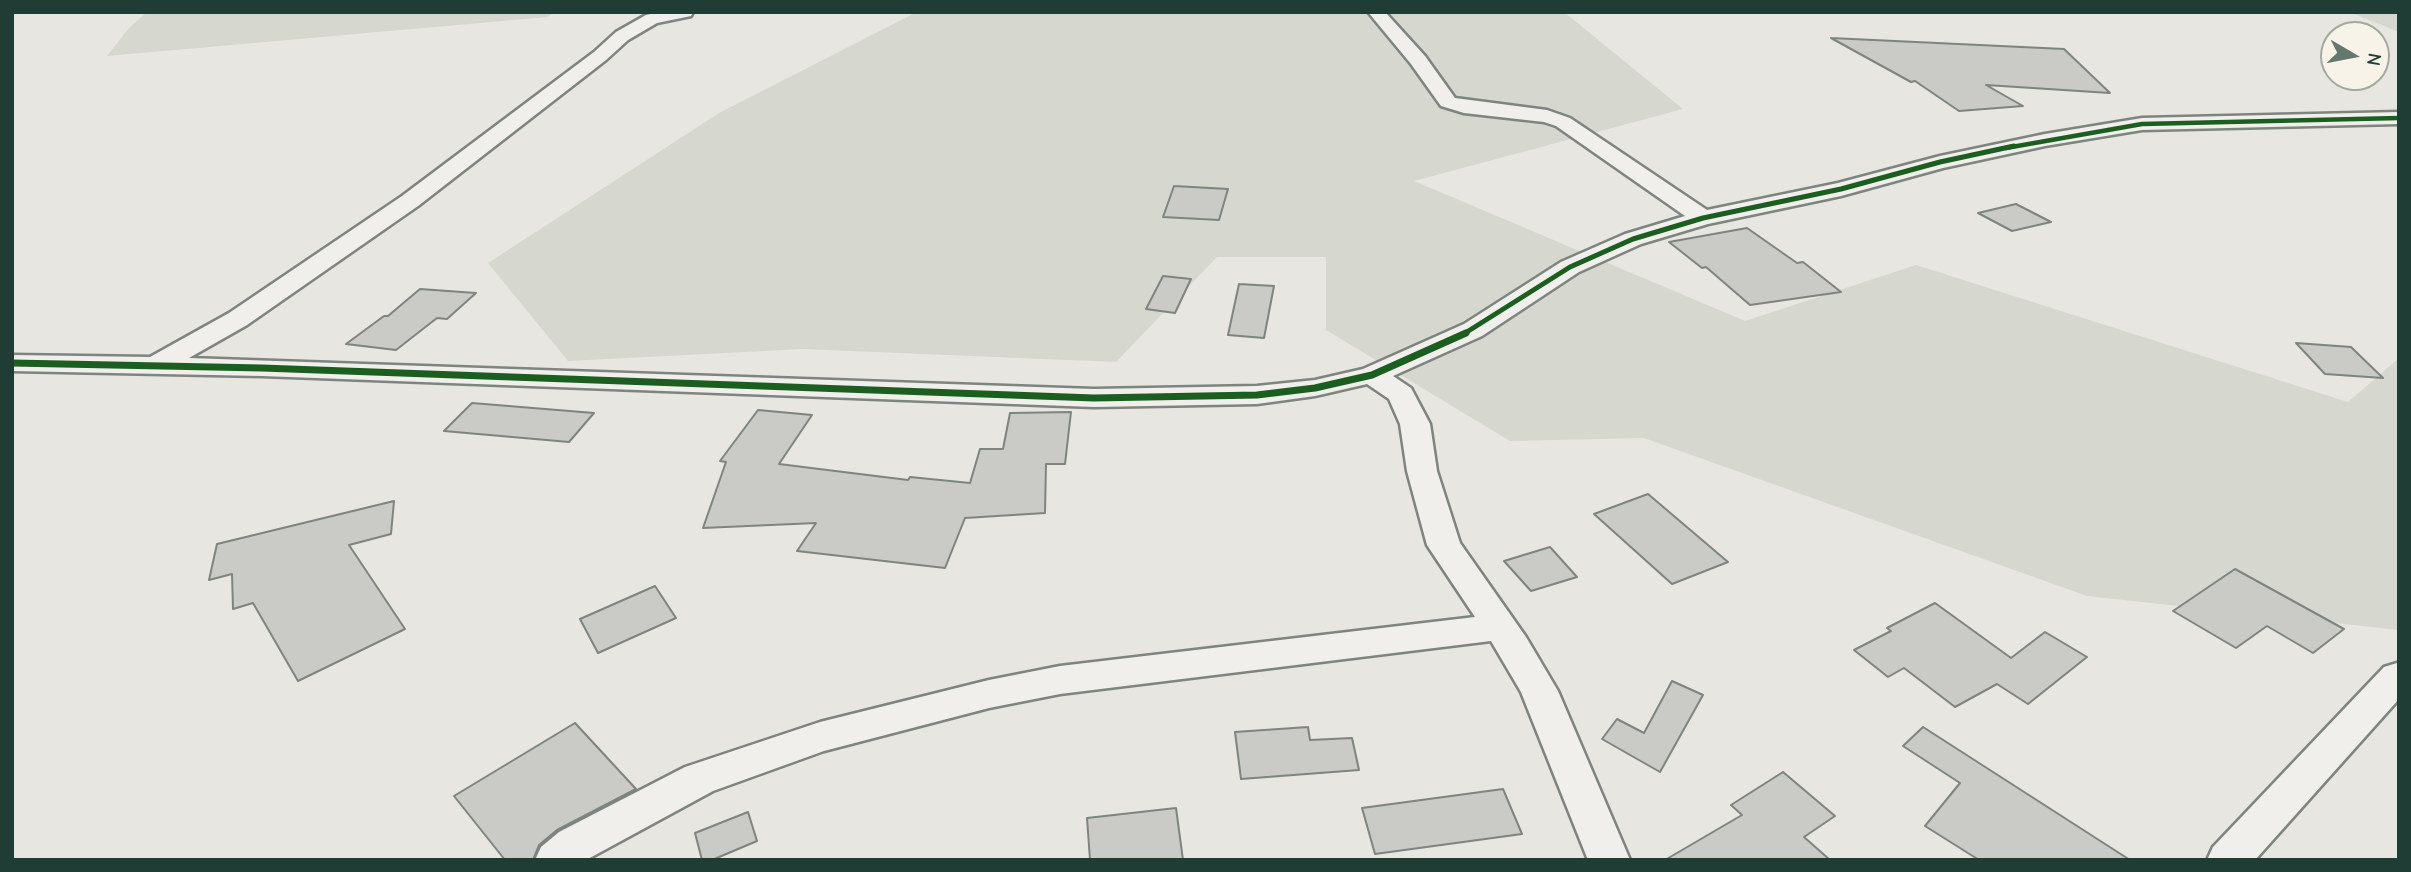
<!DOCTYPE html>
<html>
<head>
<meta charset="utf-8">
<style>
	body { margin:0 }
	#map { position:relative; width:2411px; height:872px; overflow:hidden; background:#e7e6e0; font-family:"Comic Neue",sans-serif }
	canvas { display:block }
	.frame { position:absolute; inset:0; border:14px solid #1f3d34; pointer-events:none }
	.north { position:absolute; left:2320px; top:21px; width:70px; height:70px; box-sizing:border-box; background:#f7f3e8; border:2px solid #a1aaa0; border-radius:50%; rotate:100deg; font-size:19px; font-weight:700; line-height:28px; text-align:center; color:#1f3d34 }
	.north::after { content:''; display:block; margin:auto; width:24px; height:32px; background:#657870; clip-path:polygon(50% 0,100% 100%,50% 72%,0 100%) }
</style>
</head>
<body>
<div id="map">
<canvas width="2411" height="872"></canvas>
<div class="frame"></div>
<div class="north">N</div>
</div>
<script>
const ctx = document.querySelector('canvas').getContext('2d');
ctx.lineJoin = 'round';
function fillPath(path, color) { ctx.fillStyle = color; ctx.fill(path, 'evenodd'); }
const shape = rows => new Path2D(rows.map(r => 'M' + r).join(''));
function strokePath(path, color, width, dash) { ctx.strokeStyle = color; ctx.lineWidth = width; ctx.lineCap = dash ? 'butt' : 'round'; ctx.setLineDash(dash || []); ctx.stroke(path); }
fillPath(shape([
	[147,12,554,12,548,17,107,56,129,28],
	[917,12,1564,12,1683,109,1414,181,1745,321,1916,265,2348,402,2399,358,2399,630,2087,596,1644,438,1510,441,1326,330,1326,257,1217,257,1116,362,803,349,568,361,488,263,719,113],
	[2349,12,2399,12,2399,32]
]), '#d6d8cf');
const building = shape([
	[1831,38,2064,49,2110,93,1986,85,2023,106,1959,111,1915,81,1911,82,1831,38],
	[1174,186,1228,189,1219,220,1163,217,1174,186],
	[2016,204,2051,222,2012,231,1978,213,2016,204],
	[1747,228,1797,263,1803,262,1841,292,1750,305,1706,267,1702,268,1669,242,1747,228],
	[1163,276,1191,279,1175,313,1146,309,1163,276],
	[1239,284,1274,286,1264,338,1228,335,1239,284],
	[420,289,476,293,447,319,437,318,396,350,346,344,384,316,388,316,420,289],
	[2296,343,2351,347,2383,378,2325,374,2296,343],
	[472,403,594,413,569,442,444,431,472,403],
	[758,410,812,415,779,464,908,480,910,477,970,483,980,449,1003,449,1010,413,1071,412,1065,464,1046,464,1045,513,965,518,945,568,797,551,816,523,703,528,726,462,720,461,758,410],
	[1648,494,1728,562,1672,584,1594,514,1648,494],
	[394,501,391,534,349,545,405,629,298,681,253,603,233,609,232,574,209,580,217,544,394,501],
	[1550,547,1577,577,1531,591,1504,561,1550,547],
	[2235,569,2344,629,2313,653,2267,626,2236,648,2173,611,2235,569],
	[655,586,676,618,598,653,580,619,655,586],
	[1935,603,2011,658,2045,632,2087,657,2028,704,1997,684,1955,707,1904,668,1888,677,1854,650,1891,631,1887,628,1935,603],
	[1672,681,1703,695,1660,772,1602,739,1617,719,1644,733,1672,681],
	[575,723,636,789,557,830,539,845,533,860,505,860,454,796,575,723],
	[1308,727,1310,740,1352,738,1359,770,1241,779,1235,732,1308,727],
	[1923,727,2130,860,1979,860,1925,826,1960,783,1903,746,1923,727],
	[1783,772,1835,816,1804,837,1830,860,1665,860,1742,815,1731,805,1783,772],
	[1503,789,1522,834,1375,854,1362,808,1503,789],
	[1176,808,1183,860,1090,860,1087,818,1176,808],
	[748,812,757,841,712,860,702,860,695,833,748,812]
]);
fillPath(building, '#cacbc6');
strokePath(building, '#7e847f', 2);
const street = shape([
	[660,12,693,12,691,16,657,23,628,40,606,60,418,206,247,325,189,358,1094,389,1257,386,1315,380,1363,369,1464,324,1561,262,1625,234,1685,216,1556,126,1544,122,1464,113,1441,106,1411,64,1368,12,1385,12,1425,56,1455,98,1547,110,1570,118,1707,210,1838,183,1940,156,2045,134,2142,118,2399,112,2399,124,2142,130,2045,146,1943,168,1841,196,1708,224,1641,244,1579,272,1482,336,1393,376,1411,388,1430,424,1437,471,1460,543,1526,637,1558,691,1630,860,1588,860,1521,692,1491,641,1060,694,989,708,824,751,713,791,586,860,535,860,541,847,559,832,685,767,820,722,989,680,1060,666,1475,617,1427,545,1407,471,1400,424,1389,399,1367,384,1315,396,1257,404,1094,407,262,376,12,371,12,355,150,357,229,313,402,196,594,52,616,32,646,15,660,12],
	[2397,663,2399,699,2255,860,2207,860,2213,847,2384,667,2397,663]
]);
strokePath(street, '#7e847f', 5);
fillPath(street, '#f0efeb');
strokePath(shape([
	[2006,148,2142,124,2399,118]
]), '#1b5e20', 4.5);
strokePath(shape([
	[1462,335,1570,267,1633,239,1703,218,1841,189,1940,162,2014,146]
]), '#1b5e20', 5);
strokePath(shape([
	[12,363,262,368,1094,398,1257,395,1315,388,1372,375,1466,333]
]), '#1b5e20', 7);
</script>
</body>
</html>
